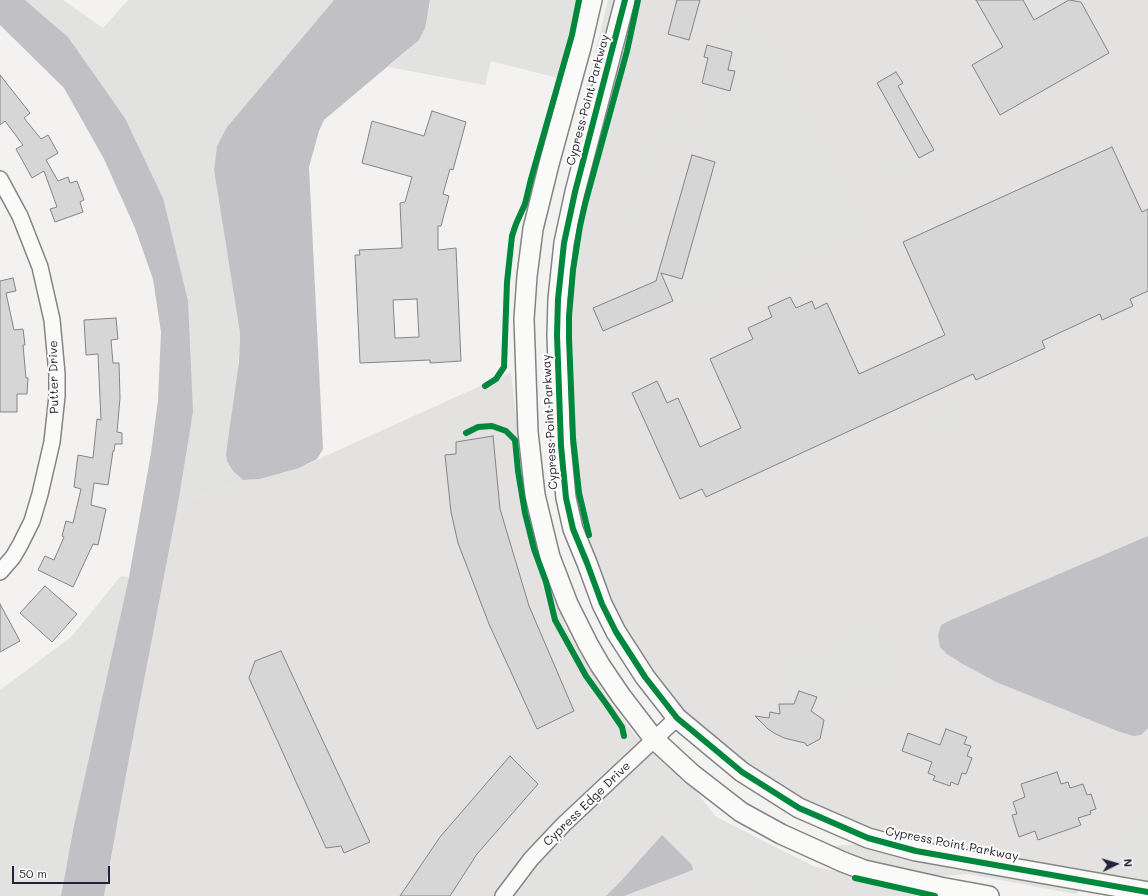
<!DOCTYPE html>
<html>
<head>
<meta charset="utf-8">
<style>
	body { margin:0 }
	#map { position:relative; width:1148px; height:896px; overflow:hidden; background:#f3f2f0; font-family:Mali,sans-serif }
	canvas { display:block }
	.north { position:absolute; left:1096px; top:844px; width:40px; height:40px; -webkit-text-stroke:3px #fdfcf7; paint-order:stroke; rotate:85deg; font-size:11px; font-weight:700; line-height:16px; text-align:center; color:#22223b }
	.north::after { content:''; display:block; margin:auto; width:14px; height:18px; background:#22223b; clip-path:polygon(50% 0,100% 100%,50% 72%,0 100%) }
	.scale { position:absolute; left:12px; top:866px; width:98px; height:18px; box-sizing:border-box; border:2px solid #22223b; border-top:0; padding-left:5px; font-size:12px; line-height:14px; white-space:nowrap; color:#22223b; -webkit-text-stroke:3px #fdfcf7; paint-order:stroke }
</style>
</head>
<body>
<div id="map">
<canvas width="1148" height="896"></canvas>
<div class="north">N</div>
<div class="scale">50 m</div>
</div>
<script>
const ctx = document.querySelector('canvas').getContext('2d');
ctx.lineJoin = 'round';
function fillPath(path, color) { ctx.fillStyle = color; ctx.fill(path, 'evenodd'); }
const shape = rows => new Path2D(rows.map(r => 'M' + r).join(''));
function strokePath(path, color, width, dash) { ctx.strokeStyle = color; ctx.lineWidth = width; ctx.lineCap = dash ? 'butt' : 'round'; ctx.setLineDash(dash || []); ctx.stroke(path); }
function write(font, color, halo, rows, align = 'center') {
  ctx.font = font + ' Mali,sans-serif'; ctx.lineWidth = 4; ctx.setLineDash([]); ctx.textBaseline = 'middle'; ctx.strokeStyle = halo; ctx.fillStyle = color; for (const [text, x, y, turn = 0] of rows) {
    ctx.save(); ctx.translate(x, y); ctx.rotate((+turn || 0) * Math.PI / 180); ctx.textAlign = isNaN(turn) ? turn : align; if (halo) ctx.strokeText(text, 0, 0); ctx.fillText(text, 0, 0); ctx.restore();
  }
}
fillPath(shape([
	[632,0,1148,0,1148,883,1137,880,939,847,902,839,823,811,753,772,712,737,662,687,627,638,606,598,575,506,568,459,563,316,571,237],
	[511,372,523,479,541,558,567,631,608,699,634,734,666,765,692,786,716,817,813,866,948,896,104,896,131,748,178,504,243,480,260,479,299,468]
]), '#e3e2e1');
fillPath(shape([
	[25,0,63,0,103,28,128,0,334,0,227,127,217,147,214,170,240,333,233,471,243,480,178,504,193,412,163,198,125,118,68,37],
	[430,0,583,0,565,80,491,61,485,85,388,67,408,50,430,7],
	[608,0,616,0,593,88,590,89,588,88,586,86,599,38],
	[755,11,752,24,866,230,678,310,677,303,685,287,715,174,720,161,719,155,704,148,666,143,656,138,651,130,651,125,667,129,670,116,680,118,692,124,700,125,709,122,710,118,703,102,703,95,709,93,715,94,719,92,722,88,730,90,735,72,728,70,732,52,727,51,730,42,731,36,741,16],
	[611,118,627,123,630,126,630,129,625,132,608,127],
	[637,143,642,144,647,153,656,162,658,168,647,165,634,212,644,215,645,220,640,222,632,220,623,251,633,254,633,256,630,260,627,260,623,257,622,250,641,174,642,164],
	[903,161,906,165,906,167,905,169,887,177,884,174,884,172],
	[955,408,958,409,960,411,962,418,960,425,943,433,936,419,937,417],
	[121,576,129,577,74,825,61,896,0,896,0,690,71,637],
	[859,627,863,627,886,641,894,658,892,672,887,679,882,682,862,683,851,689,844,696,837,698,785,680,782,678,780,673,781,670,783,665,789,659,800,654,804,657,808,664,861,640,857,631],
	[654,762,666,765,692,786,716,817,813,866,816,876,815,888,808,896,756,896,745,876,726,877,708,874,692,865,678,851,674,840,678,827,677,818,670,812,660,814,654,819,649,831,632,847,616,855,605,865,604,874,598,886,582,896,527,896,536,881,621,792,641,776,645,767],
	[1148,820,1148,883,1137,880,1127,872,1123,858,1125,844,1132,830,1141,822],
	[864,844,1076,888,1078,891,1078,893,1075,894,968,874,934,877,881,867,831,849,831,846]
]), '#e2e2e1');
fillPath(shape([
	[0,0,25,0,68,37,125,118,163,198,188,301,193,412,178,504,131,748,104,896,61,896,74,825,129,577,151,453,158,400,161,332,153,279,135,228,104,159,64,88,0,25],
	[334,0,430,0,425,28,419,40,324,120,319,131,309,167,323,449,317,459,299,468,260,479,243,480,233,471,227,461,226,454,239,362,240,333,214,170,217,146,227,127],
	[1148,536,1148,728,1141,735,1134,736,1120,732,996,682,961,663,947,654,940,647,938,635,941,625,951,620],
	[662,835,692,865,693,870,624,896,606,896,621,881]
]), '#c1c1c5');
const building = shape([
	[677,0,700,0,689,40,668,34,677,0],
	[976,0,1023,0,1034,20,1069,0,1081,2,1109,53,1000,115,972,65,1003,47,976,0],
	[707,45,732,52,728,70,735,71,730,91,702,83,708,58,704,57,707,45],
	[896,72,903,83,898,86,934,150,919,158,877,83,896,72],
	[0,75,30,113,24,118,41,139,48,135,58,153,46,160,58,181,68,177,70,183,77,181,84,200,80,202,83,212,55,222,50,209,57,207,44,171,32,178,16,149,23,145,5,121,0,125,0,75],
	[432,111,466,122,453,170,450,169,443,194,449,196,441,226,438,226,438,250,456,248,461,361,430,363,430,360,360,363,355,255,360,255,359,250,402,248,400,203,405,202,412,177,362,163,372,121,424,136,432,111],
	[417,299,419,337,395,338,393,300,417,299],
	[1112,147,1142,212,1148,209,1148,291,1130,299,1133,306,1102,320,1100,314,1042,341,1045,348,976,380,973,374,706,497,702,489,680,499,632,393,657,381,667,403,678,398,700,447,741,428,710,359,753,339,748,328,772,317,768,307,790,297,796,308,812,301,815,309,827,303,859,374,945,335,903,242,1112,147],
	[692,155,715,162,682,279,661,273,673,301,603,331,593,308,656,281,692,155],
	[13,278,16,291,6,293,14,330,23,329,25,345,23,345,26,378,28,378,27,394,17,394,17,412,0,412,0,281,13,278],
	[116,318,118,339,111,340,113,363,119,363,120,398,117,432,122,433,122,444,115,444,114,451,113,451,108,485,94,483,91,505,106,509,98,545,93,544,73,587,38,570,45,556,54,560,64,537,62,536,66,521,73,523,81,489,74,487,78,455,93,458,97,419,101,420,98,354,86,355,84,320,116,318],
	[493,436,500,509,529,606,574,711,537,729,489,624,458,543,451,512,445,455,456,454,456,442,493,436],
	[45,586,77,614,52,642,20,613,45,586],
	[0,604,20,641,0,652,0,604],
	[281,651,370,842,344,853,341,846,326,848,249,678,255,661,281,651],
	[799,691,817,697,811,711,824,720,820,739,807,746,805,743,784,738,774,733,768,729,755,716,769,718,770,712,780,714,779,704,794,704,799,691],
	[946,729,967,737,964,744,971,746,967,756,972,758,966,774,962,773,958,785,951,782,950,786,933,780,935,776,928,773,932,762,902,751,908,733,940,745,946,729],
	[510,756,538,784,477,854,450,896,400,896,440,837,510,756],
	[1057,772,1061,784,1068,782,1070,788,1083,784,1087,795,1091,794,1096,809,1090,811,1091,814,1078,818,1081,825,1038,840,1035,831,1019,837,1012,815,1017,814,1013,802,1025,797,1021,784,1057,772]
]);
fillPath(building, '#d7d6d6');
strokePath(building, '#848488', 1);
const minor = shape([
	[0,179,20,216,40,267,52,320,57,374,57,396,52,442,40,494,32,521,20,545,13,557,0,572],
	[503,896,531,859,564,824,677,718]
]);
const tertiary = shape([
	[592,0,581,47,549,164,533,229,527,276,524,319,528,432,535,495,550,557,568,604,588,644,600,665,621,696,654,739,692,774,741,812,781,834,843,862,864,870,940,887,989,896],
	[625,0,575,192,564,243,558,299,557,335,561,446,566,498,573,529,587,563,602,604,616,632,645,677,677,718,742,772,799,808,868,838,916,851,1148,892]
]);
strokePath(minor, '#848488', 18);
strokePath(tertiary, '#848488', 22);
strokePath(minor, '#fafaf8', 15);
strokePath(tertiary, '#fafaf8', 19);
strokePath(shape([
	[625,0,575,192,564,243,558,299,557,335,561,446,566,498,573,529,587,563,602,604,616,632,645,677,677,718,742,772,799,808,868,838,916,851,1148,892],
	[485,386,496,379,504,367,507,282,512,236,516,224,525,204,531,179,572,35,579,0],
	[466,433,478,427,492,426,506,431,515,440,518,471,525,513,534,549,546,582,555,620,586,676,607,705,622,727,624,736],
	[589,535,579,493,573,438,569,338,569,316,573,270,580,226,585,204,627,51,638,0],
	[855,878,935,896]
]), '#00873e', 6);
write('12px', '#22223b', '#fdfcf7', [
	["Cypress Point Parkway",588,100,-75],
	["Putter Drive",54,377,-91],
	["Cypress Point Parkway",550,422,-93],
	["Cypress Edge Drive",587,804,-44],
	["Cypress Point Parkway",952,844,11]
]);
</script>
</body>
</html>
